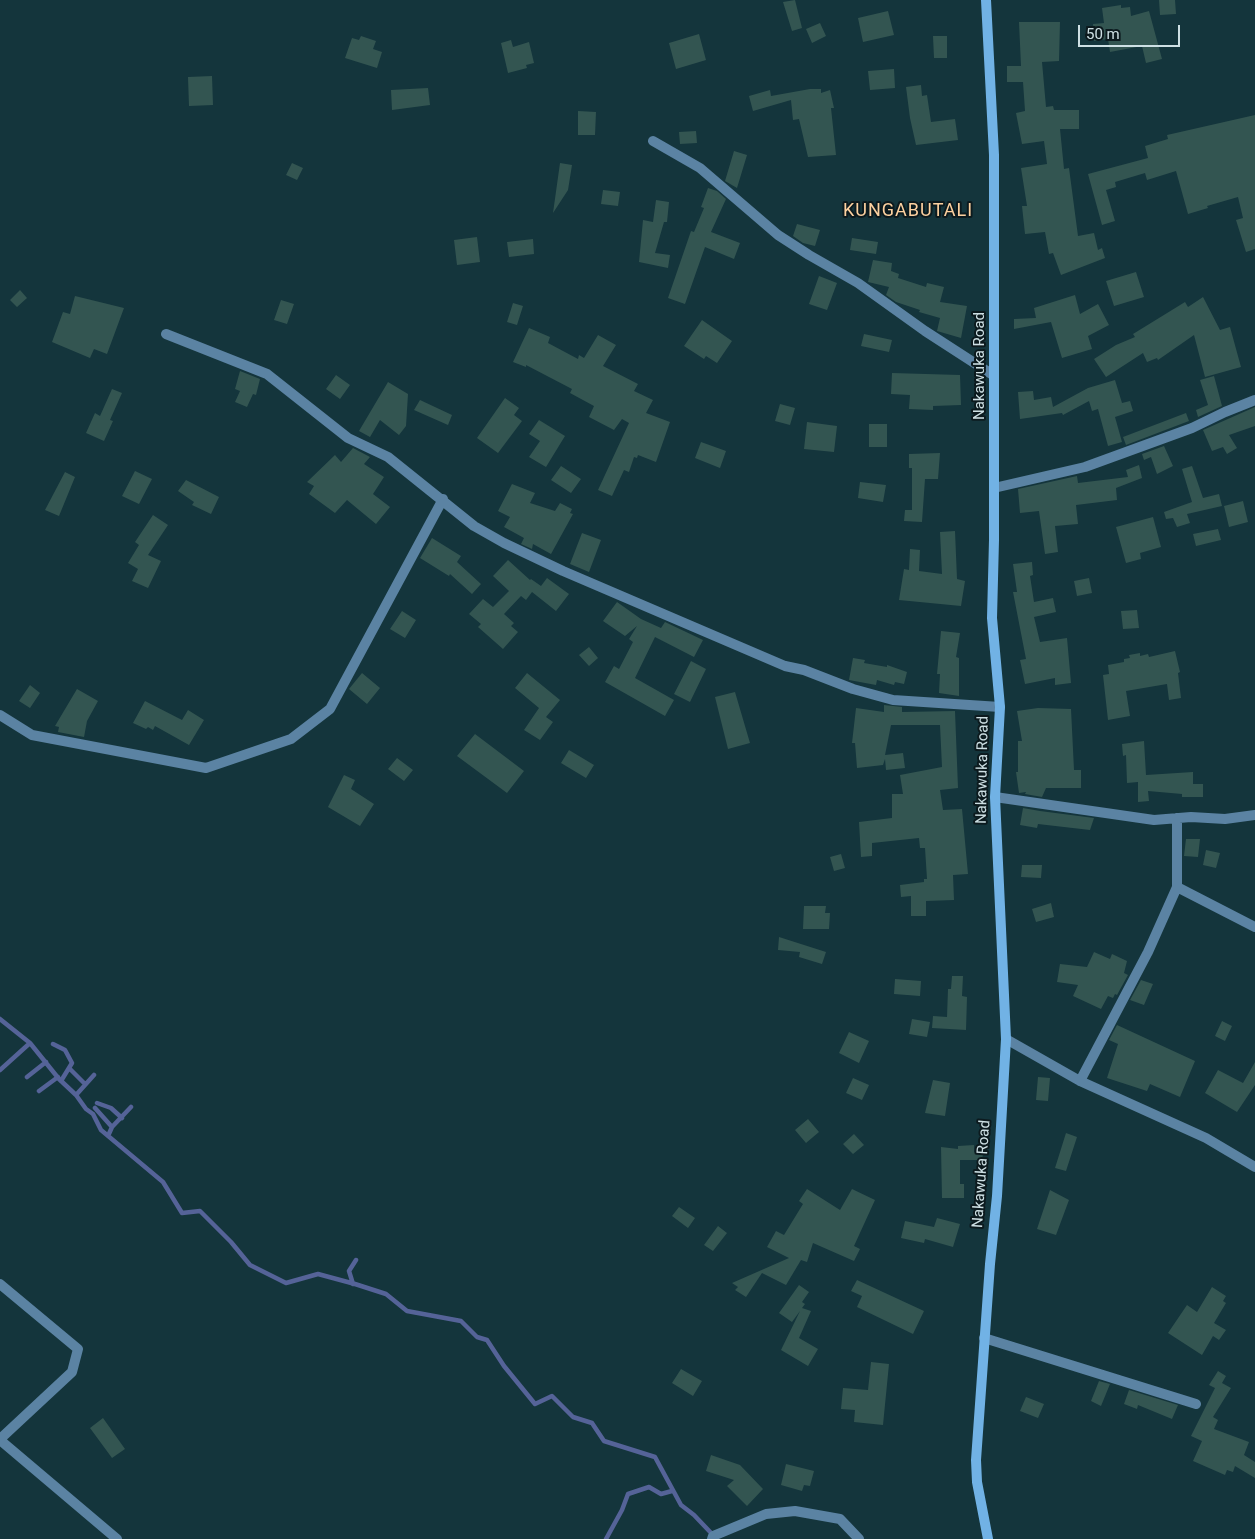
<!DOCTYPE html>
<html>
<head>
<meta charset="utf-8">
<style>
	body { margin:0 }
	#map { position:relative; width:1255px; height:1539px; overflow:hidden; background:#14353c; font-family:Roboto,sans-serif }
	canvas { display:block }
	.scale { position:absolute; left:1078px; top:25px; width:102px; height:22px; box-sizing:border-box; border:2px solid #cee0e4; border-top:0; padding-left:6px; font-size:15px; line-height:18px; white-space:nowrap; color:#cee0e4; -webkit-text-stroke:4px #0c1a1e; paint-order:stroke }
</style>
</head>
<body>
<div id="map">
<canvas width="1255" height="1539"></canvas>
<div class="scale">50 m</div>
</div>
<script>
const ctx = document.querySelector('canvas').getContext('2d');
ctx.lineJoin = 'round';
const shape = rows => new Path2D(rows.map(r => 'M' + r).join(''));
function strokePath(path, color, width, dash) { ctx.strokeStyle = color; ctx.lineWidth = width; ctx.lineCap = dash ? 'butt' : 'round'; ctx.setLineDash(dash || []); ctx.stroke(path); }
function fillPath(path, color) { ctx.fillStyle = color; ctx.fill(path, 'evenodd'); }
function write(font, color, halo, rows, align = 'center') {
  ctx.font = font + ' Roboto,sans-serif'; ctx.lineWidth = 4; ctx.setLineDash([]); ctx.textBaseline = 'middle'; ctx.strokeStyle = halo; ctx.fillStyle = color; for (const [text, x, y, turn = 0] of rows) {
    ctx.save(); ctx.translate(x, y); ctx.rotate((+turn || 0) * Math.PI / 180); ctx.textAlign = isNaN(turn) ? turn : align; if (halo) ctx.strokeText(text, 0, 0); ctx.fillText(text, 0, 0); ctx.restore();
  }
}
strokePath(shape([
	[0,1019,30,1043,59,1079,76,1095,86,1109,93,1114,101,1130,163,1182,182,1213,200,1211,231,1242,250,1265,286,1283,318,1274,355,1284,386,1294,407,1311,461,1321,477,1337,487,1340,504,1366,535,1404,552,1396,573,1417,592,1423,604,1441,655,1457,681,1505,694,1515,713,1535],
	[53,1044,65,1050,72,1063,61,1081],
	[69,1068,85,1084],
	[0,1070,30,1043],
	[27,1077,46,1062],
	[39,1091,58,1077],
	[76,1095,94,1075],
	[97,1103,111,1108,122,1118],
	[95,1108,112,1127],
	[108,1136,112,1127,131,1107],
	[353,1284,349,1271,356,1260],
	[606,1539,622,1510,628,1494,649,1487,661,1494,672,1491]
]), '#556398', 4.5);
fillPath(shape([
	[795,0,802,28,792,31,783,2],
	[1159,0,1175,0,1176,14,1160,15],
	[1121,5,1121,8,1130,7,1131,16,1149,11,1162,59,1146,63,1142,46,1110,52,1108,39,1094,41,1093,24,1104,23,1102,8],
	[888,11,894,35,863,42,858,18],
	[1019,22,1060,22,1059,61,1042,62,1046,107,1053,106,1054,110,1079,110,1079,129,1060,129,1064,169,1069,168,1078,236,1094,233,1098,250,1102,248,1105,258,1061,275,1053,253,1049,254,1045,232,1025,234,1022,206,1027,206,1021,168,1047,164,1044,141,1022,144,1016,113,1025,111,1023,82,1007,82,1007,66,1021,66],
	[820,23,826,36,812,43,806,29],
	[699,34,706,60,676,69,669,43],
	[361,36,376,41,373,49,382,52,377,68,345,58,352,38,359,40],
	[933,36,947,36,947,58,934,58],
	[511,40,513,47,529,42,534,63,526,65,527,68,508,73,501,43],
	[894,69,895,88,870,90,868,71],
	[212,76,213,105,189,106,188,77],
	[921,85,922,96,927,95,931,122,955,119,958,140,916,145,910,118,906,87],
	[428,88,430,105,392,110,391,90],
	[810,89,821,89,821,93,830,90,834,108,831,108,836,155,808,157,799,119,793,120,791,100,753,111,749,96,770,90,771,96],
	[578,111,596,112,595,135,578,135],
	[1255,115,1255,249,1246,252,1236,220,1243,218,1238,197,1207,206,1208,208,1188,214,1176,171,1147,180,1145,173,1115,182,1116,187,1106,190,1115,221,1102,225,1088,174,1148,158,1145,146,1168,139,1167,135],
	[696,131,697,143,680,144,679,132],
	[734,151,747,155,737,188,725,181],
	[292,163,303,168,297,180,286,175],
	[560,163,572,165,568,190,553,213],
	[708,188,717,191,726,199,711,232,740,243,734,259,705,247,685,304,668,298,691,231,694,232,704,208,701,207],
	[603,190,620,192,618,206,601,204],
	[656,200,669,202,667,222,664,222,655,253,670,255,668,268,639,262,643,220,653,222],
	[797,224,820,230,815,246,803,243,793,236],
	[477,237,480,262,457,265,454,240],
	[852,238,878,242,876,254,850,250],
	[533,239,534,254,509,257,507,242],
	[873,260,892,263,891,271,899,274,898,278,926,287,927,283,944,287,940,302,967,306,961,338,937,331,940,318,919,312,920,310,896,302,886,295,889,287,868,282],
	[1136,272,1144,297,1114,306,1106,281],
	[819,276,837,283,827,310,809,304],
	[20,290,27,298,17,307,10,300],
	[1075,295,1080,314,1098,304,1109,325,1088,336,1092,349,1062,358,1051,322,1014,329,1014,319,1036,318,1034,308],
	[75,296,124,308,107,354,94,349,90,358,52,342,63,312,70,314],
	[1203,297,1220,330,1230,327,1241,367,1205,377,1194,335,1158,360,1157,358,1147,362,1143,353,1106,377,1094,359,1116,345,1135,337,1133,334,1185,302,1188,307],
	[281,300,294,304,287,324,274,320],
	[513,303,523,306,517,325,507,322],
	[702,320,732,341,717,363,706,356,704,359,684,346],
	[529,328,550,337,548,343,578,359,579,355,584,358,598,335,616,345,603,366,638,384,634,391,653,400,646,413,670,422,656,462,638,455,637,458,634,457,629,472,624,470,612,496,598,490,629,423,622,419,614,430,589,417,594,406,570,393,572,389,526,365,526,367,513,362],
	[864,334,892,340,889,352,861,346],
	[240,371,260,379,256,395,253,394,247,407,235,402,240,391,235,389],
	[892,373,960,375,961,405,933,406,933,410,909,409,910,395,891,394],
	[336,375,350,385,340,399,326,389],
	[1214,376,1222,406,1198,417,1196,410,1208,405,1200,380],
	[1115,380,1122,403,1130,401,1133,411,1115,417,1122,442,1108,446,1098,409,1092,411,1089,401,1063,415,1062,413,1020,419,1018,392,1033,391,1034,400,1051,397,1053,407,1088,388],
	[388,382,408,394,406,426,399,435,380,420,370,437,359,431],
	[112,389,122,393,110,420,113,421,104,441,86,433,95,413,100,416],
	[505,398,519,408,514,415,522,421,498,453,477,438],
	[420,400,452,415,448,425,414,410],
	[780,404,795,408,790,425,775,421],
	[1255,407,1255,426,1229,435,1237,448,1227,454,1223,447,1212,451,1203,430],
	[1186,413,1189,421,1126,445,1123,437],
	[539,420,565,436,546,467,529,457,540,441,529,434],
	[807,422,837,426,834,452,804,449],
	[869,424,887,424,887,447,869,447],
	[701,442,726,451,720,468,695,458],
	[1164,446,1173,466,1157,474,1151,457,1144,460,1142,454],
	[353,448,370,457,364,464,384,477,373,494,390,507,376,524,347,500,335,513,309,494,314,486,307,482,335,455,341,462],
	[940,453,938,479,925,479,922,522,904,521,905,510,912,510,912,468,909,468,909,454],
	[1139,465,1142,478,1116,488,1117,500,1076,505,1078,524,1055,526,1058,552,1045,554,1039,511,1020,513,1018,489,1077,476,1078,483,1128,477,1126,470],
	[561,466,581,479,571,493,551,480],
	[1192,466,1203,498,1219,494,1222,506,1187,514,1190,523,1177,527,1173,518,1166,519,1164,512,1192,502,1182,469],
	[135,471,152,479,139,504,122,496],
	[65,472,75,477,59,516,45,510],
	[186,480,219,497,211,514,192,505,194,502,178,491],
	[860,482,886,485,883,502,858,498],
	[512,484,535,493,530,503,555,511,560,503,572,509,570,513,573,514,551,554,533,544,532,549,521,544,524,538,504,527,510,517,498,511],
	[1243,501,1248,522,1229,527,1224,506],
	[153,515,168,525,148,555,161,561,148,588,132,581,138,569,128,563,139,545,135,542],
	[1153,517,1161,547,1140,553,1141,559,1126,563,1116,527],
	[1218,529,1221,540,1196,546,1193,534],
	[955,531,957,579,965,581,961,606,899,600,904,569,909,570,910,549,920,550,919,571,942,574,940,532],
	[582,533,601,540,589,572,570,564],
	[432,538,461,556,457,562,481,584,472,594,450,574,449,576,420,558],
	[508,560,530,580,531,579,541,586,547,578,569,594,556,611,532,592,526,600,521,596,504,614,514,623,511,626,518,632,503,649,478,627,481,624,469,614,483,599,493,607,509,591,493,576],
	[1032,562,1033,575,1030,576,1034,602,1053,598,1056,612,1034,617,1040,642,1067,638,1071,683,1055,685,1055,678,1025,684,1020,660,1026,659,1013,592,1017,592,1013,564],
	[1089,578,1092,593,1077,596,1074,581],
	[617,602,641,619,661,628,665,622,703,640,694,657,655,637,635,678,674,700,665,716,605,682,614,666,619,669,633,642,629,639,637,626,625,636,603,621],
	[1137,610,1139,628,1123,629,1121,611],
	[402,611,416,620,405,638,390,629],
	[941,631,960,633,956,657,959,658,959,696,939,693,940,674,937,674],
	[589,647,598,658,589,666,579,655],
	[1175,651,1180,672,1178,673,1181,698,1169,700,1167,684,1126,691,1130,716,1108,720,1103,675,1109,674,1108,665,1124,662,1124,659,1130,658,1129,655,1140,653,1140,656,1148,654,1149,657],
	[853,658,865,660,864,663,887,667,887,665,907,672,904,684,895,682,894,685,877,680,876,685,849,680],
	[691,661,706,669,690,702,674,694],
	[362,673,380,688,367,704,349,689],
	[527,673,560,700,546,717,553,722,540,740,524,730,539,708,515,688],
	[30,685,40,693,30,708,19,701],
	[77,689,98,701,87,721,84,737,58,732,59,727,55,726],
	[735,692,750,743,728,749,715,697],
	[145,701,182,720,188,710,204,720,189,745,155,726,153,730,148,727,146,729,133,723],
	[884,705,902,707,902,712,955,711,958,788,940,790,943,810,962,809,968,874,953,875,954,900,926,901,926,916,911,916,911,896,901,897,900,885,924,882,924,879,927,879,925,848,920,848,919,838,872,843,872,856,861,857,859,822,892,818,892,794,903,794,900,775,942,767,940,725,891,725,885,755,903,753,905,768,886,770,885,759,883,765,857,768,855,743,852,743,856,708,884,712],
	[1038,708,1071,709,1074,770,1081,770,1081,788,1046,788,1042,797,1025,794,1026,792,1019,793,1016,772,1018,772,1018,741,1022,741,1017,711],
	[475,734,524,771,507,793,457,756],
	[1144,741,1146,775,1193,772,1193,784,1203,784,1203,797,1182,797,1182,794,1148,791,1149,801,1138,802,1138,782,1127,783,1126,755,1123,756,1122,744],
	[569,750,594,765,586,778,561,763],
	[397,758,413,770,404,781,388,769],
	[344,775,355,780,351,789,374,804,360,826,328,807],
	[1023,808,1040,811,1094,818,1090,830,1038,824,1037,828,1020,825],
	[1186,839,1200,839,1198,857,1184,856],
	[1206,850,1220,853,1216,868,1203,865],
	[841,854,845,868,834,871,830,857],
	[1022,865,1042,865,1041,878,1021,877],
	[1051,903,1054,917,1036,922,1032,909],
	[804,906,826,906,825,913,830,913,829,929,803,929],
	[779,937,826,952,822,964,799,957,800,952,778,950],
	[1094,952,1110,959,1112,954,1127,961,1124,973,1128,975,1117,995,1115,994,1113,998,1108,996,1101,1009,1073,996,1078,985,1057,982,1060,964,1087,967],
	[952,976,963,976,962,996,967,997,966,1030,932,1028,933,1016,947,1017,948,989,951,989],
	[895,979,921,981,920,996,894,994],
	[1141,980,1153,984,1144,1005,1130,1000],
	[912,1019,930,1022,927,1037,909,1034],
	[1222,1021,1232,1026,1225,1041,1215,1036],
	[1117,1025,1195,1061,1180,1097,1150,1084,1147,1091,1107,1078,1118,1044,1109,1040],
	[849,1032,869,1041,859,1063,839,1053],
	[1255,1062,1255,1085,1237,1112,1205,1093,1218,1070,1243,1083],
	[1038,1077,1050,1078,1048,1101,1036,1100],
	[853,1078,869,1085,862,1100,846,1093],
	[933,1080,950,1083,945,1116,925,1113],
	[808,1119,819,1132,806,1143,795,1130],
	[1066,1133,1077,1137,1066,1171,1055,1168],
	[854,1134,864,1145,853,1154,843,1144],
	[974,1145,974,1152,983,1154,982,1160,960,1160,960,1184,964,1184,964,1198,942,1198,941,1147,958,1149,958,1146],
	[807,1189,840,1210,852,1189,875,1200,854,1246,860,1249,854,1261,813,1243,807,1262,801,1260,786,1285,762,1273,746,1297,735,1290,738,1287,732,1283,789,1258,767,1247,776,1231,784,1235,803,1204,799,1201],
	[1050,1190,1069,1200,1056,1235,1037,1229],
	[679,1207,695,1218,688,1228,672,1216],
	[937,1218,960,1224,953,1247,925,1239,924,1243,901,1238,905,1221,934,1227],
	[718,1226,727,1233,713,1251,704,1245],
	[857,1280,924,1311,913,1334,857,1307,862,1296,851,1291],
	[799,1285,809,1292,802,1302,805,1304,802,1308,811,1311,799,1338,818,1349,808,1366,781,1350,800,1311,792,1322,779,1313],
	[1212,1287,1226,1296,1223,1301,1226,1303,1214,1323,1226,1330,1219,1340,1213,1336,1202,1355,1168,1333,1187,1305,1197,1312],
	[871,1362,889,1364,883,1425,854,1422,855,1410,841,1409,843,1388,868,1390],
	[681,1369,702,1381,693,1396,672,1383],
	[1218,1371,1226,1376,1222,1383,1231,1388,1213,1417,1218,1420,1214,1429,1249,1442,1244,1455,1255,1462,1255,1478,1235,1466,1233,1472,1227,1470,1225,1475,1193,1461,1202,1441,1191,1436,1215,1388,1209,1385],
	[1099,1381,1110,1384,1101,1406,1091,1401],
	[1129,1390,1178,1405,1172,1419,1138,1405,1137,1409,1124,1404],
	[1026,1397,1044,1404,1038,1418,1020,1411],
	[103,1418,125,1449,112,1458,90,1428],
	[711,1455,740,1465,763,1489,747,1506,727,1486,734,1480,706,1471],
	[786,1464,814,1471,810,1486,804,1485,802,1491,781,1485]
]), '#335551');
strokePath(shape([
	[653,141,700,168,778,235,809,255,858,283,925,331,993,375],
	[166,334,267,374,348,438,388,457,474,526,504,543,563,571,785,666,804,670,853,689,893,700,1000,707],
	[994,488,1085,467,1192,428,1225,412,1255,400],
	[0,715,32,735,206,768,291,739,330,709,443,499],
	[995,797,1154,820,1191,817,1225,819,1255,815],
	[1177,887,1255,927],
	[1006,1039,1080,1081,1206,1138,1255,1167],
	[1080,1081,1148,952,1177,887,1177,818],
	[0,1284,78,1349,72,1372,0,1439],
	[984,1338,1196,1404],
	[0,1440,117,1539],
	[712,1539,713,1536,766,1514,795,1511,840,1519,859,1539]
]), '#5b83a3', 10);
strokePath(shape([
	[986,0,994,155,994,540,992,618,1000,707,995,797,1006,1039,997,1196,990,1264,976,1460,977,1482,988,1539]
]), '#71b2e5', 10);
write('15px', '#cee0e4', '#0c1a1e', [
	["Nakawuka Road",980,366,-90],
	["Nakawuka Road",983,770,-89],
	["Nakawuka Road",982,1174,-86]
]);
ctx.letterSpacing = '1px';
write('18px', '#fcd1a0', '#0c1a1e', [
	["KUNGABUTALI",908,211]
]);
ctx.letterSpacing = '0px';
</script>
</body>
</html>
